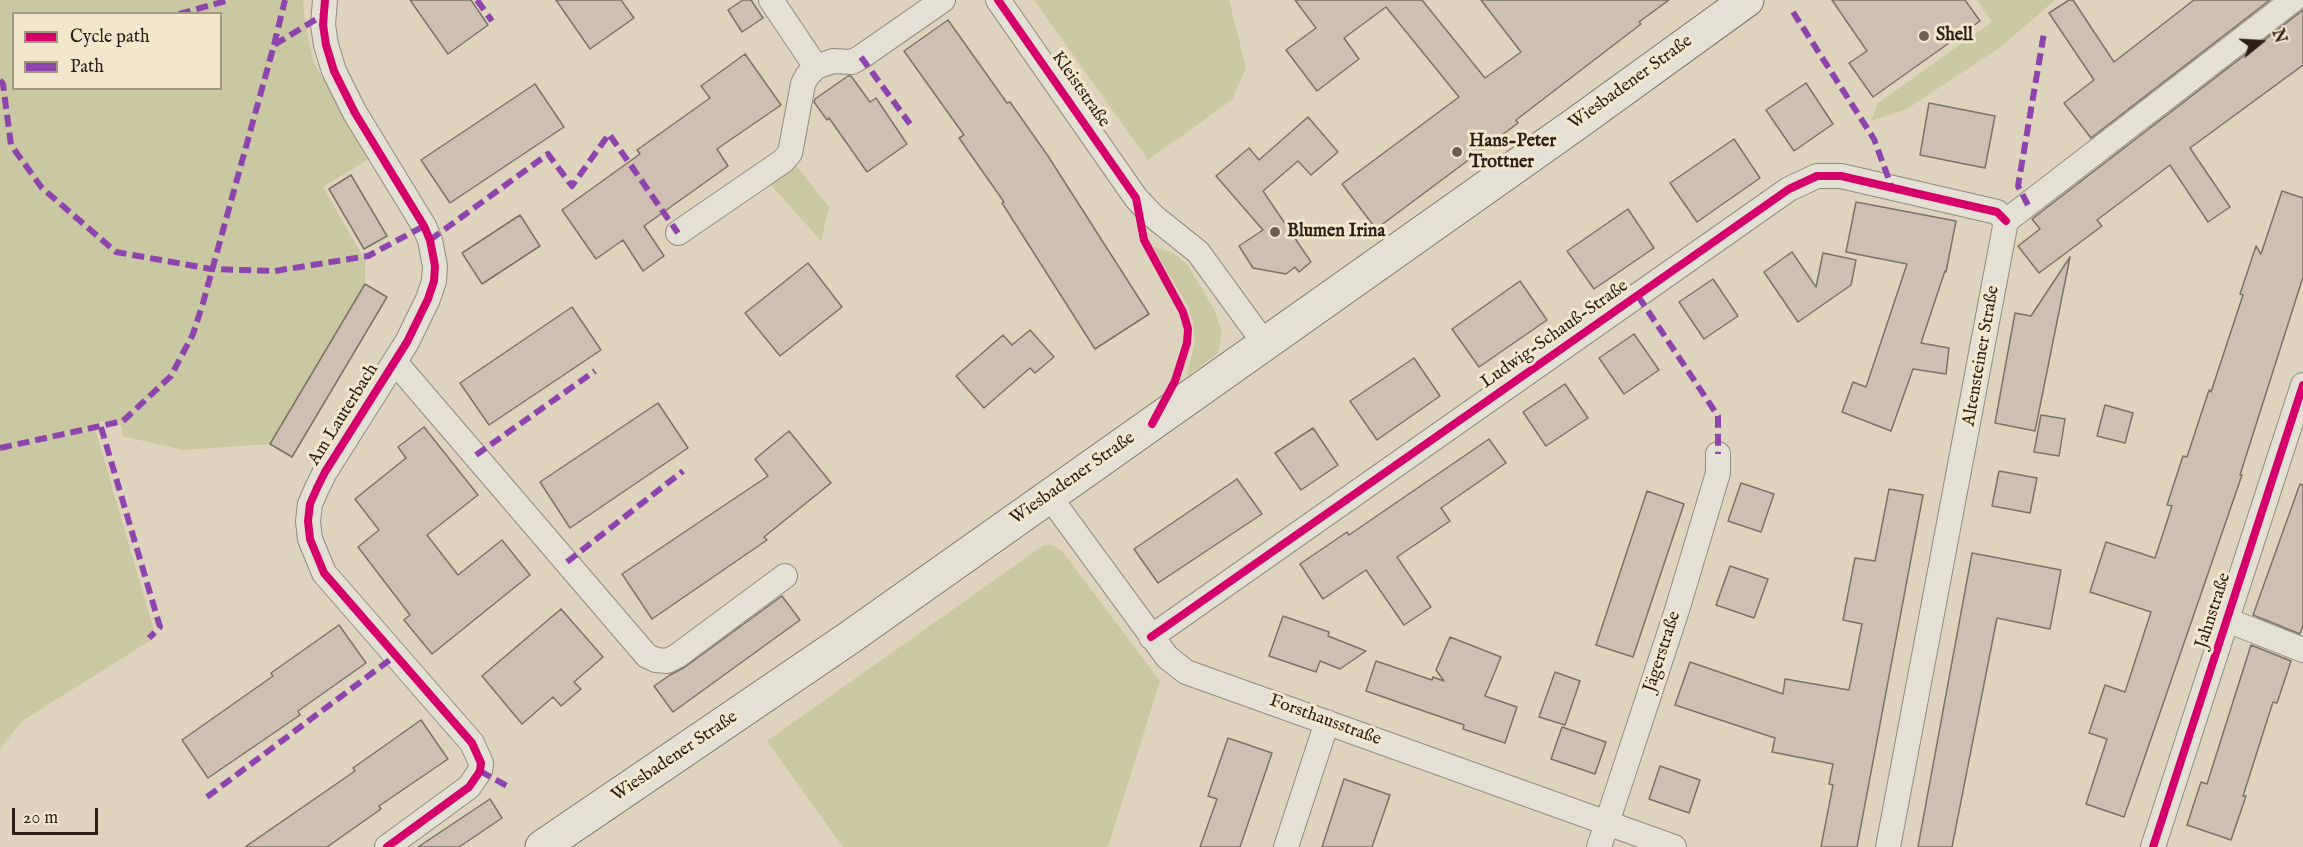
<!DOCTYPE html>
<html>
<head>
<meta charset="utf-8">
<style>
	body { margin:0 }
	#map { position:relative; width:2303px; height:847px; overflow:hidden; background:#ded4be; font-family:"IM FELL English",serif }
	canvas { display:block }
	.legend { position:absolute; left:12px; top:12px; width:210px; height:78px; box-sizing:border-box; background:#f2e7cc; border:2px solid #a39784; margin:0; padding:8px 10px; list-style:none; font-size:18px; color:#2d1f17 }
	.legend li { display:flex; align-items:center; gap:12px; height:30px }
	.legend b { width:30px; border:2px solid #a39784 }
	.north { position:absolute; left:2231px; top:12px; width:60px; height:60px; -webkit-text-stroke:4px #f2e7cc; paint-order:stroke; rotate:72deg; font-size:16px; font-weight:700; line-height:24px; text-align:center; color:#2d1f17 }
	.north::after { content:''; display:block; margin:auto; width:21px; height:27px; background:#2d1f17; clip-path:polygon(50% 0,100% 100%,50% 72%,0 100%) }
	.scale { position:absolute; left:12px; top:808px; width:86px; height:27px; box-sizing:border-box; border:3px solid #2d1f17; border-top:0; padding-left:8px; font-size:18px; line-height:21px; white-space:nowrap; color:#2d1f17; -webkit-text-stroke:4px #f2e7cc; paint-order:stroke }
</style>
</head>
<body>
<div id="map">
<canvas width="2303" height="847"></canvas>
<ul class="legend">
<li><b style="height:8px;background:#d6006c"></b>Cycle path</li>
<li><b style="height:8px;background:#8e44ad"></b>Path</li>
</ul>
<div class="north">N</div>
<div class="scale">20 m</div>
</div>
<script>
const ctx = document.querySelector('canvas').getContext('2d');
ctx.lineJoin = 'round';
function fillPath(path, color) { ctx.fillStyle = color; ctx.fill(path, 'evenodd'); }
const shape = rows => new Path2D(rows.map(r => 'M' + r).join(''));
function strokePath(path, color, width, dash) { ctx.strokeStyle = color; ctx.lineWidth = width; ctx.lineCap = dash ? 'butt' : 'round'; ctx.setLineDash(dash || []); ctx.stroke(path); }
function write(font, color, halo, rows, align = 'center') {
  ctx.font = font + ' "IM FELL English",serif'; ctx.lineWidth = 6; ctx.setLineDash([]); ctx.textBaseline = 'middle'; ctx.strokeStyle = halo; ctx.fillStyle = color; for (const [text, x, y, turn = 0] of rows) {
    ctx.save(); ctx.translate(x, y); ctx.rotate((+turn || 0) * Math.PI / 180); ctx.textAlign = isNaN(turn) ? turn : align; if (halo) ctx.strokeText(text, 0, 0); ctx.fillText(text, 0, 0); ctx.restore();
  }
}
fillPath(shape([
	[0,0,303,0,305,23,314,63,369,159,323,187,365,260,365,284,270,444,183,450,122,436,122,426,109,421,100,421,96,432,156,637,22,721,0,749],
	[14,14,220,14,220,88,14,88],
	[1034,0,1229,0,1246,68,1232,100,1148,160],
	[1977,0,2055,0,2002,46,1907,109,1871,121,1878,103,1992,22],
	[795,164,829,207,821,241,770,184],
	[1152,246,1173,253,1187,264,1214,309,1222,333,1218,353,1187,376,1195,341,1193,321,1188,306],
	[1044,545,1052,545,1062,551,1160,681,1108,847,843,847,767,741]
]), '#c9c8a2');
const building = shape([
	[410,0,471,0,488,25,448,54,410,0],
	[556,0,621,0,634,18,590,49,556,0],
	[743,0,751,0,763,18,742,32,728,10,743,0],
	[1295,0,1422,0,1485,78,1521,52,1481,0,1669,0,1639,22,1641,24,1516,120,1518,123,1376,229,1342,184,1459,97,1386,7,1344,38,1359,59,1317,91,1286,50,1316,28,1295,0],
	[1832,0,1965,0,1980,21,1873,97,1849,63,1867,51,1832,0],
	[2069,0,2073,0,2114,62,2194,0,2270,0,2091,138,2064,103,2094,80,2049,13,2069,0],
	[2303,10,2303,65,2190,148,2230,207,2208,222,2170,165,2097,220,2102,226,2039,273,2018,246,2040,229,2032,219,2303,10],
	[948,20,1007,103,1010,102,1048,156,1149,314,1095,349,1002,203,1004,202,959,138,964,135,904,51,948,20],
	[745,54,781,105,717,149,728,166,644,226,664,256,643,271,623,240,596,259,562,210,640,154,637,150,710,98,701,86,745,54],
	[848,76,851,76,870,102,876,98,907,144,867,172,829,118,827,120,814,102,815,99,848,76],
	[1806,83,1833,124,1794,151,1766,110,1806,83],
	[535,84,564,127,450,203,421,160,535,84],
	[1929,103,1995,116,1985,168,1920,155,1929,103],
	[1308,117,1338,152,1311,175,1298,161,1263,191,1311,262,1299,272,1295,267,1286,274,1253,268,1239,246,1263,230,1216,176,1249,148,1259,160,1308,117],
	[1734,139,1760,178,1697,222,1670,183,1734,139],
	[351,175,387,236,364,249,329,189,351,175],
	[2282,191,2303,198,2303,277,2240,475,2242,475,2124,817,2086,804,2107,739,2089,733,2105,685,2125,692,2151,612,2090,592,2106,542,2155,558,2172,506,2167,505,2183,456,2187,457,2209,390,2211,392,2243,295,2240,294,2256,246,2261,254,2282,191],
	[1856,202,1956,221,1946,272,1945,271,1921,343,1949,348,1946,374,1913,369,1891,431,1842,412,1853,382,1866,387,1907,264,1846,252,1856,202],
	[1628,209,1654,248,1594,289,1567,251,1628,209],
	[520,215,540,246,482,284,462,253,520,215],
	[1792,252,1816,287,1823,253,1856,260,1851,285,1798,322,1764,272,1792,252],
	[2070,257,2035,431,1995,423,2015,313,2031,316,2070,257],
	[808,263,842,307,780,356,745,313,808,263],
	[1713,279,1738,316,1704,339,1679,302,1713,279],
	[1520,281,1547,320,1479,367,1452,329,1520,281],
	[365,284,387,297,292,457,270,444,365,284],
	[572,307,601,350,489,425,460,383,572,307],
	[1030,330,1054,357,1035,373,1030,368,984,408,956,376,1003,335,1012,345,1030,330],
	[1634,334,1659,370,1624,394,1599,358,1634,334],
	[1414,358,1440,396,1377,440,1350,401,1414,358],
	[1565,384,1588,418,1546,446,1523,412,1565,384],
	[658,403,688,448,570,528,540,482,658,403],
	[2105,405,2133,413,2125,443,2097,436,2105,405],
	[2041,415,2065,419,2059,456,2034,452,2041,415],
	[424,427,478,495,427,535,458,575,502,540,530,575,432,654,404,620,410,615,358,547,379,530,355,499,406,458,398,447,424,427],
	[1313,428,1338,465,1301,490,1275,453,1313,428],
	[789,431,831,483,764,537,767,540,652,619,622,574,768,476,755,459,789,431],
	[1489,439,1506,463,1441,508,1450,521,1397,557,1431,607,1404,625,1366,570,1323,599,1300,564,1347,532,1349,535,1489,439],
	[1999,471,2037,478,2030,513,1992,506,1999,471],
	[1237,479,1262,514,1158,583,1134,549,1237,479],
	[1741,483,1774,494,1761,532,1728,521,1741,483],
	[2300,484,2303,485,2303,625,2300,634,2253,615,2300,484],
	[1889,489,1923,495,1857,847,1821,847,1833,785,1829,784,1833,764,1772,752,1775,738,1675,705,1690,662,1783,694,1785,679,1849,690,1862,624,1843,620,1855,558,1875,561,1889,489],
	[1647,491,1684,504,1633,657,1596,645,1647,491],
	[1972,553,2061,570,2050,629,1997,618,1952,847,1918,847,1972,553],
	[1730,566,1768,579,1754,618,1716,605,1730,566],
	[782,596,800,620,673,712,654,686,670,675,685,667,782,596],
	[561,609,603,657,574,682,581,689,561,706,553,697,522,724,482,676,561,609],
	[1283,616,1329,632,1328,636,1366,651,1340,669,1320,661,1316,672,1269,656,1283,616],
	[339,625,366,663,298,711,300,715,208,778,182,740,273,676,271,673,339,625],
	[1450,637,1501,657,1485,696,1517,707,1505,743,1463,729,1464,725,1366,691,1376,661,1432,680,1433,677,1444,681,1436,670,1450,637],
	[2251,645,2291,661,2277,703,2273,702,2243,796,2246,796,2231,840,2187,825,2201,782,2207,784,2251,645],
	[1555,672,1580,681,1565,725,1539,717,1555,672],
	[421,720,448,759,379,806,381,809,327,847,245,847,355,771,353,768,421,720],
	[1562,727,1606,742,1595,774,1551,759,1562,727],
	[1228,738,1272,753,1240,847,1200,847,1217,799,1208,796,1228,738],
	[1660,766,1700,780,1689,813,1649,799,1660,766],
	[1344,779,1390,795,1372,847,1322,847,1344,779],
	[490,799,502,818,459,847,418,847,490,799]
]);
fillPath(building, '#cfbfb2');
strokePath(building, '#797266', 1.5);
const street = shape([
	[325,0,323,25,326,45,334,71,355,113,424,226,430,240,435,266,434,281,428,299,407,342,325,472,317,488,310,504,308,521,310,539,324,573,472,743,481,763,480,771,469,787,387,847],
	[771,0,816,67],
	[998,0,1136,198,1153,216,1198,252,1265,344],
	[678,233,783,161,790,153,803,84,807,76,816,67,833,61,852,62,861,57,943,0],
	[395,362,647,656,656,660,667,661,677,656,785,576],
	[1049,496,1167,657,1186,672,1674,847],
	[2227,620,2303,650],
	[1151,637,1789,189,1817,176,1841,176,1997,212,2006,221],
	[1286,847,1327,722],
	[1599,847,1677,610,1718,473,1718,454],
	[1888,847,2006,221,2293,0],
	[2153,847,2303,385]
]);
const secondary = shape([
	[542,847,849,638,1577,123,1747,0]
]);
strokePath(street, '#918a7d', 26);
strokePath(secondary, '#797266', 35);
strokePath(street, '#e5e0d4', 24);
strokePath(secondary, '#e5e0d4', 33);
strokePath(shape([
	[477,0,492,21],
	[1793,12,1874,139,1892,188],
	[179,14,229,0],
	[274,45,285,0],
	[861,57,910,124],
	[0,80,3,84,11,145,42,188,116,252,211,269,275,271,368,256,424,226],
	[2028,205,2018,186,2044,33],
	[430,240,548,154,572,186,609,134,678,233],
	[1638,296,1718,416,1718,454],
	[101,427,160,627,149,638],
	[0,448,123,421,171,376,193,334,203,303,274,45,323,15],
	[476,455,595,371],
	[567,562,683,471],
	[480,771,507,786],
	[207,797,395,656]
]), '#8e44ad', 6, [12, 6]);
strokePath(shape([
	[325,0,323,25,326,45,334,71,355,113,424,226,430,240,435,266,434,281,428,299,407,342,325,472,317,488,310,504,308,521,310,539,324,573,472,743,481,763,480,771,469,787,387,847],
	[998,0,1136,198,1144,240,1183,312,1188,329,1187,343,1175,381,1152,424],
	[1151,637,1789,189,1817,176,1841,176,1997,212,2006,221],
	[2153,847,2303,385]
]), '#d6006c', 8);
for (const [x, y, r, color] of [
	[1924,36,6,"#6b5e51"],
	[1457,152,6,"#6b5e51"],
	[1275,232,6,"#6b5e51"]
]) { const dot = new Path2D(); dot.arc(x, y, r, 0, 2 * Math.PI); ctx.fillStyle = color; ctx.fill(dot); strokePath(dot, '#f2e7cc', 2); }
write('bold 18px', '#2d1f17', '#f2e7cc', [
	["Shell",1936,36],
	["Hans-Peter",1469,142],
	["Trottner",1469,163],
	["Blumen Irina",1287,232]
], 'left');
write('18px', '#2d1f17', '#f2e7cc', [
	["Wiesbadener Straße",1631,83,-36],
	["Kleiststraße",1080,90,55],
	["Ludwig-Schauß-Straße",1555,335,-35],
	["Altensteiner Straße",1982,356,-80],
	["Am Lauterbach",344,415,-58],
	["Wiesbadener Straße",1073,479,-35],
	["Jahnstraße",2214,611,-72],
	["Jägerstraße",1663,652,-72],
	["Forsthausstraße",1325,721,20],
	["Wiesbadener Straße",675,757,-34]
]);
</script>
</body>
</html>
